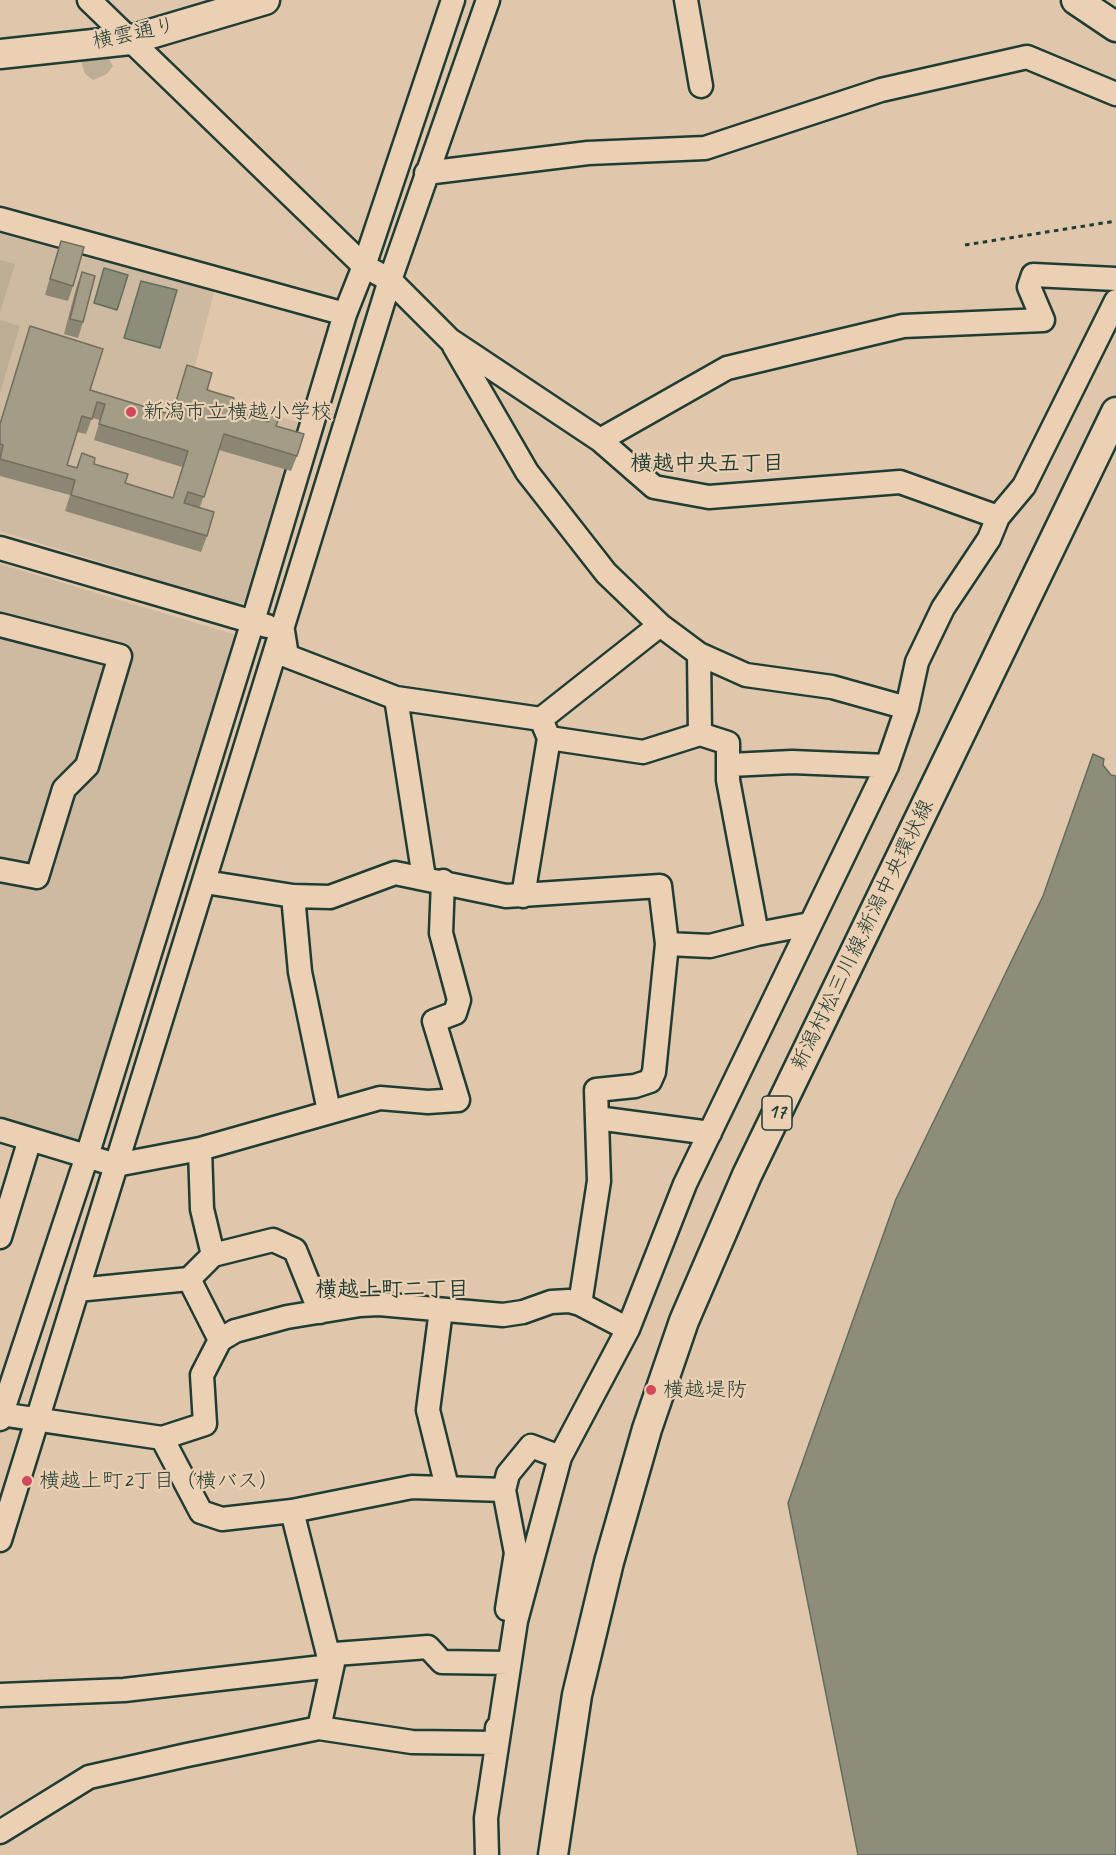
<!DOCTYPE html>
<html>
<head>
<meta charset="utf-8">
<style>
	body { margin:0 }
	canvas { display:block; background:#e0c7ac }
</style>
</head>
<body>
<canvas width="1116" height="1855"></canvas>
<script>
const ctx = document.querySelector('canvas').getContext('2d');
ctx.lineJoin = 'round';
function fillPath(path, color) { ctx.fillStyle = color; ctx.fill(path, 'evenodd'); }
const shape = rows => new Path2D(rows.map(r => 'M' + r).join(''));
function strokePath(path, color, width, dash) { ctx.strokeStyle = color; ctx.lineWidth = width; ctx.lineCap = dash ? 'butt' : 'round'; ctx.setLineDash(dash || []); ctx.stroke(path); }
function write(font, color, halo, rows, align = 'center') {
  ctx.font = font + ' Caveat,"Klee One",sans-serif'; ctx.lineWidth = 4.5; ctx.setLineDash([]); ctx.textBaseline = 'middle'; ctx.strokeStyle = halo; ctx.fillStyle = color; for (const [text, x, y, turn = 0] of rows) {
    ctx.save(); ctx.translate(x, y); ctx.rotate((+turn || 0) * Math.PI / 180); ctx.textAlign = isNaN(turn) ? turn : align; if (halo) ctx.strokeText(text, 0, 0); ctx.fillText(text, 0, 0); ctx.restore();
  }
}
fillPath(shape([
	[0,224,216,285,194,370,207,380,214,398,308,425,255,600,237,604,0,531],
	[0,564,236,635,79,1149,0,1125]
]), '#cebaa1');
fillPath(shape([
	[109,59,113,66,107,74,93,80,85,74,81,61],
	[0,260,15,264,0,312],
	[0,320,20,326,0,393]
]), '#bcae95');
const water = shape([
	[104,268,128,275,117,310,94,303,104,268],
	[141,281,177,290,160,348,124,338,141,281],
	[1093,754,1104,759,1103,765,1111,775,1116,776,1116,1855,858,1855,788,1503,896,1199,1043,896,1093,754]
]);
fillPath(water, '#8d8d79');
strokePath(water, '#616d5d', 1.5);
const minor = shape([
	[89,0,364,266,390,280,450,340,600,440,727,368,903,326,1043,320,1029,287,1033,275,1116,279],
	[686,0,701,86],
	[426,173,588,153,705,148,881,90,1027,57,1116,94],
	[0,219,345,314],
	[454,346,527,472,606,573,660,625,699,654,746,675,832,687,907,708],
	[600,440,654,487,709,497,900,482,998,517],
	[0,548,267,626],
	[0,625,120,656,87,766,64,789,37,877,0,870],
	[283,631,287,656,396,698,541,719,549,738,643,752,700,734,728,743,728,780,757,934,810,924],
	[699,654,700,734],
	[396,698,424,878],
	[541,719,660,625],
	[730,765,792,762,887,766],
	[205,882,293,896,330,897,395,873,506,896,660,886,667,944,710,946,757,934],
	[293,896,300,972,329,1111],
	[523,896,549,738],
	[597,1118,710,1133],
	[0,1130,116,1165,200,1149,380,1098,428,1102,458,1100,434,1021,455,1013,459,1000,441,933,443,881],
	[0,1237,30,1139],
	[213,1255,273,1240,295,1250,320,1312],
	[189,1279,220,1340],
	[77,1290,189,1279,213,1255,202,1209,200,1149],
	[580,1304,599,1181,596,1090,635,1086,650,1081,654,1072,667,944],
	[441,1310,428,1410,447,1487],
	[0,1414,162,1438,205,1424,202,1375,220,1340,235,1331,287,1317,360,1305,379,1304,503,1315,523,1312,551,1302,569,1301,580,1304,628,1329],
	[0,1419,87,1156,253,621,345,314,364,266,453,0],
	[162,1438,201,1512,222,1519,292,1511,412,1487,504,1490],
	[0,1540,390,280,488,0],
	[507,1609,516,1553,504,1490,508,1474,531,1446,560,1457],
	[0,1695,124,1690,331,1666,292,1511],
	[319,1728,335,1654,428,1647,442,1662,509,1663],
	[0,1832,89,1777,187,1755,319,1728,412,1742,496,1743,497,1728],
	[487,1855,486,1818,516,1621,560,1457,628,1329,685,1184,887,766,907,708,917,662,943,608,989,539,998,517,1024,486,1116,301]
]);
const major = shape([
	[1076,0,1116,27],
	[0,54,130,40,265,0],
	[553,1855,577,1695,609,1562,647,1429,684,1321,747,1175,1116,412]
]);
strokePath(minor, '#1f3d34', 27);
strokePath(major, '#1f3d34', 33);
strokePath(shape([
	[965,245,1116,221]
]), '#1f3d34', 3, [4.5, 4.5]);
strokePath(minor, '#ecd0b3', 22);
strokePath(major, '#ecd0b3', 28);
fillPath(shape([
	[61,241,73,286,68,301,45,295,56,256],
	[82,272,83,322,78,338,64,334,76,288],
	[30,326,90,390,171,415,187,365,207,390,230,410,276,426,297,456,291,471,219,450,200,507,207,536,201,552,65,511,70,495,0,476,0,422],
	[92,418,100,420,94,440,182,467,173,498,125,483,94,464,82,453,76,468,67,465,77,432,86,434]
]), '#8c8774');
const building = shape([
	[61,241,84,247,73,286,50,279,61,241],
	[82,272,95,276,83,322,70,319,82,272],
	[30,326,103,349,90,390,172,415,187,365,212,373,207,390,234,398,230,410,268,422,270,414,279,417,276,426,304,434,297,456,224,434,204,497,188,492,184,503,214,512,207,536,71,495,75,480,0,459,3,445,0,444,0,424,30,326],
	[97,402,105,404,99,424,188,451,173,498,125,483,128,474,94,464,95,458,82,453,77,468,67,465,82,416,92,419,97,402]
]);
fillPath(building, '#a39d87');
strokePath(building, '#726e5e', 1.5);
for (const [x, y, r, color] of [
	[131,412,6,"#d1495b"],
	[651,1390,6,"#d1495b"],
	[27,1481,6,"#d1495b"]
]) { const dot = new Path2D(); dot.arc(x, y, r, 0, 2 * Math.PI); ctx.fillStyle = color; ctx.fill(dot); strokePath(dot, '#ecd0b3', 2); }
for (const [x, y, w] of [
	[777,1113,30]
]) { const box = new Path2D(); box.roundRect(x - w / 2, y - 17, w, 34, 4.5); ctx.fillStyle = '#ecd0b3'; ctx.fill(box); strokePath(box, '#1f3d34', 1.5); }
write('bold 20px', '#1f3d34', null, [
	["17",777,1113]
]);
write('21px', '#1f3d34', '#ecd0b3', [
	["横雲通り",134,34,-12],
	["新潟村松三川線;新潟中央環状線",863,935,-64]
]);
write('21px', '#1f3d34', '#ecd0b3', [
	["新潟市立横越小学校",143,412],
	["横越堤防",663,1390],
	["横越上町2丁目（横バス）",39,1481]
], 'left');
write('bold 22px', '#1f3d34', '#ecd0b3', [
	["横越中央五丁目",707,464],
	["横越上町二丁目",392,1290]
]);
</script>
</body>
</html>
